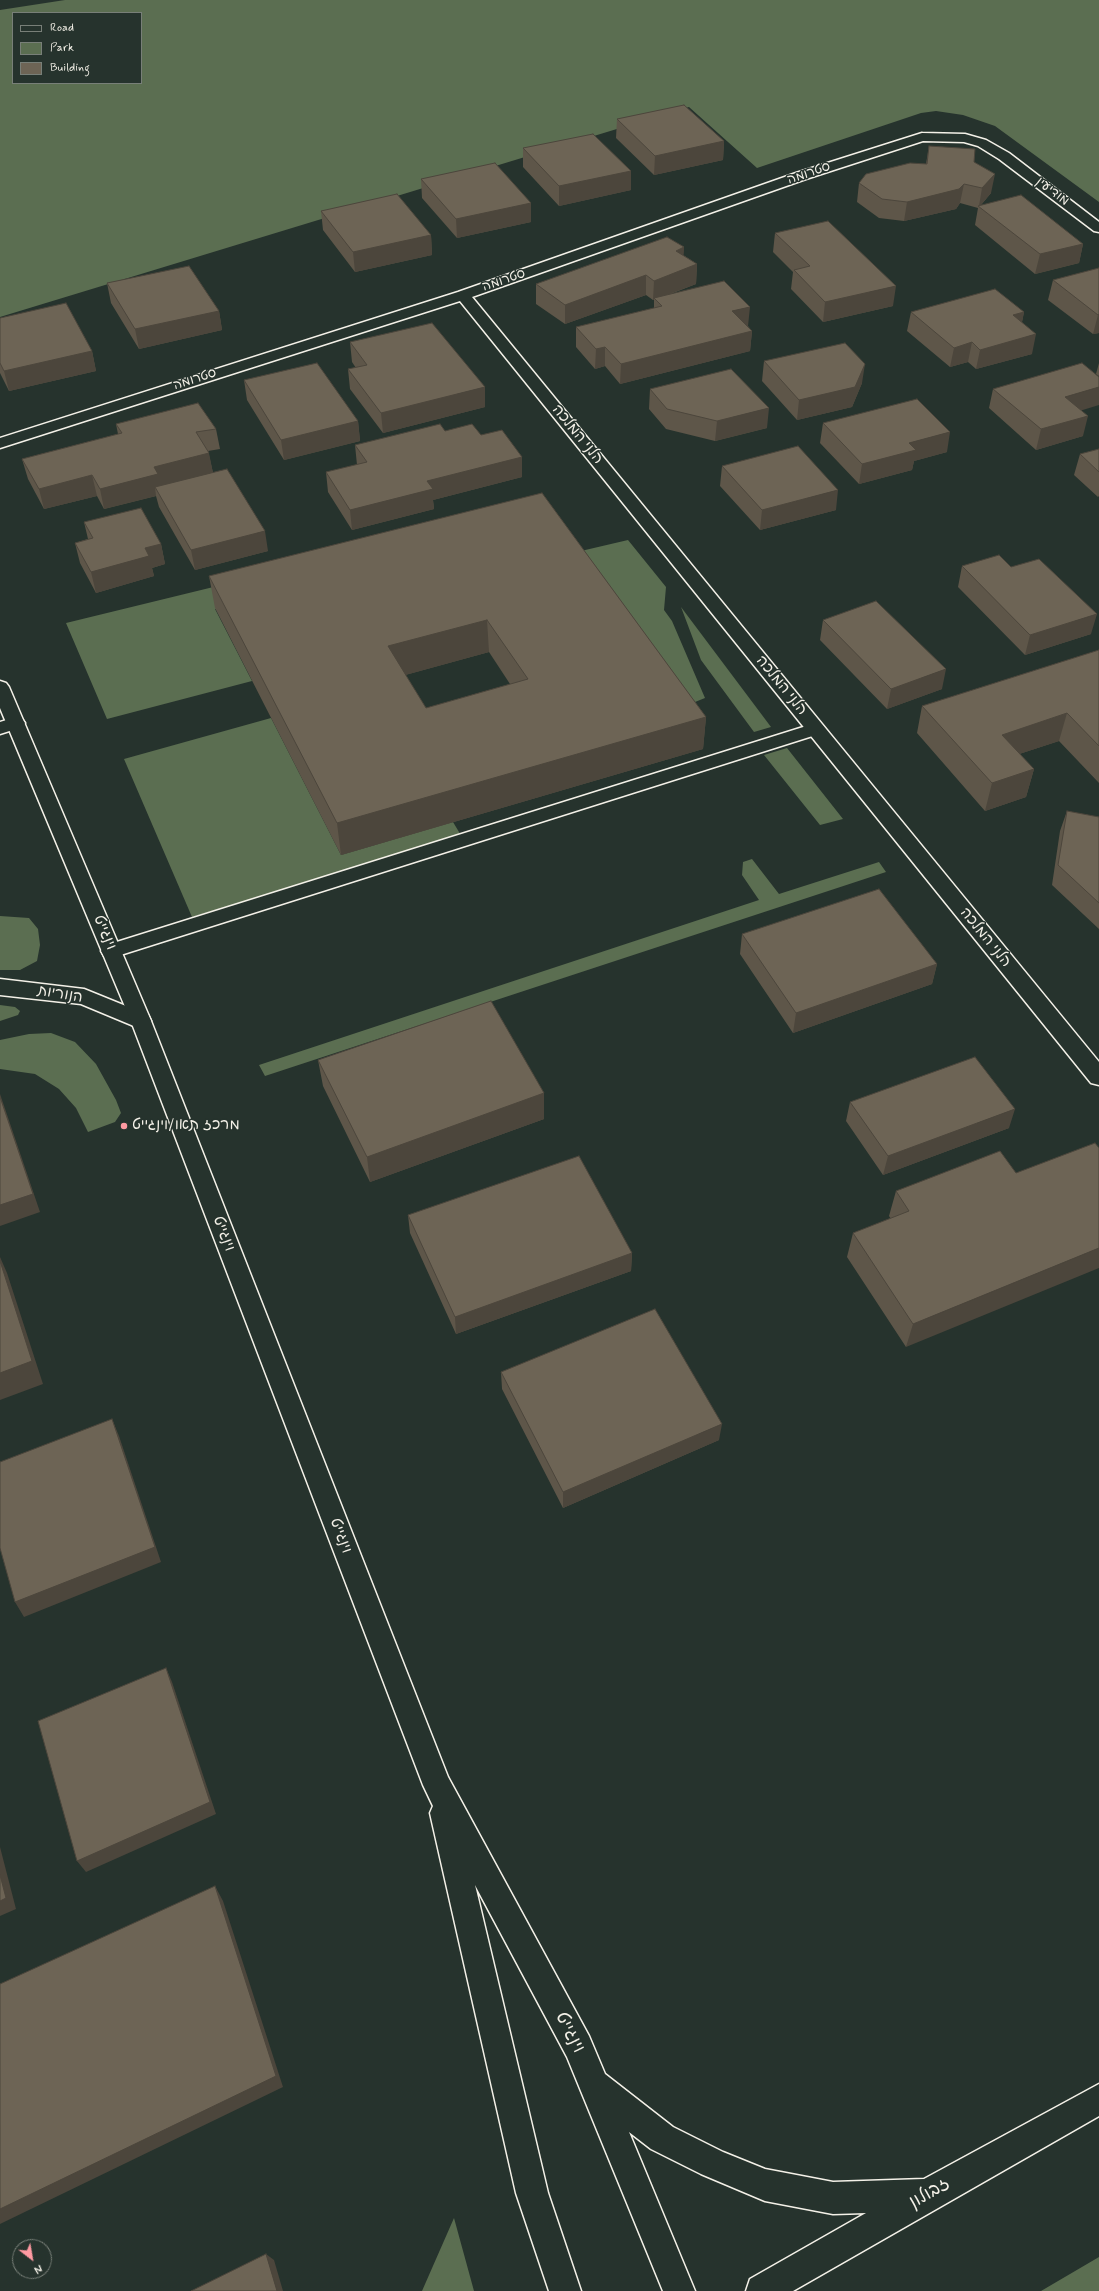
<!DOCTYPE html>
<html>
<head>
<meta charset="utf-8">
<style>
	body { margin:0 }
	#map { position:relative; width:1099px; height:2291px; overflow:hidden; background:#26332d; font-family:Mynerve,sans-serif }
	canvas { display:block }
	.legend { position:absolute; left:12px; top:12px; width:130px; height:72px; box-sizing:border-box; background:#26332d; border:1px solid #787f78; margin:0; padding:5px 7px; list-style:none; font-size:12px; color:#f4f1e8 }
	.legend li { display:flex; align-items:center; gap:8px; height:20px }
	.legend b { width:20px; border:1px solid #787f78 }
	.north { position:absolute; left:12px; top:2239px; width:40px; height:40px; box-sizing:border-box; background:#26332d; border:1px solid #787f78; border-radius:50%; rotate:149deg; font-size:11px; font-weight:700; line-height:16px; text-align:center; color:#f4f1e8 }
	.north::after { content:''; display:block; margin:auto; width:14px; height:18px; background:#ff9aa2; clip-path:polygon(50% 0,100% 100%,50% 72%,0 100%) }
</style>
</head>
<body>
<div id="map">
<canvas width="1099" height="2291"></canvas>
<ul class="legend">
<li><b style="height:5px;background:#26332d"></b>Road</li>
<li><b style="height:11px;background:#5b6e51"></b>Park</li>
<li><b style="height:11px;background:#6d6455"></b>Building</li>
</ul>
<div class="north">N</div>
</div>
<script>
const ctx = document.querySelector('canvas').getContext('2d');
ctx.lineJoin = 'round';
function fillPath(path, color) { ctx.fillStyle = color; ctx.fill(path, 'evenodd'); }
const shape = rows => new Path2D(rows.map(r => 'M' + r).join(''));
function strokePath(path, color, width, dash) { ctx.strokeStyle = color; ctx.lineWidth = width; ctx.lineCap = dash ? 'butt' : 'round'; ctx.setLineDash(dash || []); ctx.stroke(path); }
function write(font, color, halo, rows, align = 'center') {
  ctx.font = font + ' Mynerve,"Playpen Sans Hebrew",sans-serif'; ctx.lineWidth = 3; ctx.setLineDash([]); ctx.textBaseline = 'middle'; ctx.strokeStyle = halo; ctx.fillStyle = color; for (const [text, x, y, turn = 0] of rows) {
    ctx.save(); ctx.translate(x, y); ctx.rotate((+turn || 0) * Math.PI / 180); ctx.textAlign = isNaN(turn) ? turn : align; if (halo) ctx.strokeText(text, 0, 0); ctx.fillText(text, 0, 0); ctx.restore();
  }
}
fillPath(shape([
	[65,0,1099,0,1099,202,995,126,963,115,936,111,921,113,757,168,689,107,0,317,0,10],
	[13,13,141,13,141,83,13,83],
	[500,517,581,551,628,540,666,587,664,610,672,621,705,698,695,702,655,651,215,609,252,681,107,719,66,623],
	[681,607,771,727,754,732,701,660],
	[271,718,341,855,453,822,462,837,192,917,124,759],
	[787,748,843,819,820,825,764,755],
	[752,859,779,894,879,862,886,872,265,1076,259,1065,759,900,742,875,743,862],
	[0,916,29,918,38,929,40,945,37,961,20,970,0,970],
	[0,1005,15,1007,20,1011,18,1015,0,1021],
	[51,1033,75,1042,96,1064,116,1100,121,1113,115,1122,88,1132,76,1108,59,1089,35,1074,0,1069,0,1040,29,1034],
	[454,2218,474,2291,422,2291],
	[1099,2257,1099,2291,1041,2291]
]), '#5b6e51');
const lane = shape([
	[816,723,822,725,825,729,822,733,111,958,104,956,101,951,104,946,816,723]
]);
const street = shape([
	[922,133,965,134,986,140,1009,153,1099,222,1099,232,1094,231,999,159,978,146,964,142,923,141,806,179,472,297,1099,1062,1099,1085,1091,1083,460,301,0,448,0,438,458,292,796,173,922,133],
	[16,717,22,719,25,723,22,727,0,734,0,722,16,717],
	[0,979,84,989,148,1015,151,1021,148,1027,141,1029,81,1004,0,995,0,979]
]);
const secondary = shape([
	[0,681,6,683,9,687,151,1021,448,1777,589,2036,605,2074,673,2127,723,2152,765,2169,833,2182,924,2179,1099,2084,1099,2116,793,2291,746,2291,750,2279,866,2213,833,2214,765,2201,701,2174,651,2149,629,2132,695,2291,663,2291,567,2057,475,1885,548,2193,581,2291,549,2291,516,2193,430,1813,433,1806,423,1785,131,1021,0,708,0,681]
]);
strokePath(lane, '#f4f1e8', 3);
strokePath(street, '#f4f1e8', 3);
strokePath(secondary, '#f4f1e8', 3);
fillPath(lane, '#26332d');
fillPath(street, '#26332d');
fillPath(secondary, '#26332d');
fillPath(shape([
	[617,119,724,141,723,160,654,175,616,138],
	[929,146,974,162,991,193,981,205,1083,244,1079,263,1035,274,975,225,978,208,960,203,956,209,904,221,879,218,857,202,859,183,926,164],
	[523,148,631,171,631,190,559,206,523,167],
	[421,179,531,203,531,222,457,238,422,198],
	[321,211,431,235,432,255,355,272,323,230],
	[775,233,893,306,823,322,791,289,793,272,773,252],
	[684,247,683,255,697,264,696,284,668,295,748,326,752,331,750,351,620,384,605,366,595,369,576,347,576,327,654,308,654,300,653,300,646,295,565,324,536,304,536,284],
	[1099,268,1099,333,1093,334,1048,300,1053,280],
	[107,283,219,311,222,330,139,349,111,303],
	[911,312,1024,312,1022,322,1032,354,976,369,968,362,950,367,907,331],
	[0,318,92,351,96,371,9,391,0,373],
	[350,342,485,407,383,433,350,389,348,369,356,368,352,362],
	[764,361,862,383,852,407,797,420,762,381],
	[1099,363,1099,376,1096,374],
	[244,380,358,421,360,441,284,460,247,400],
	[650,389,767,428,715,441,666,429,649,409],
	[993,389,1082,410,1083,436,1036,450,989,408],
	[823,423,947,452,914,461,912,470,859,484,820,443],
	[116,424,216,429,220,449,208,451,213,473,268,551,195,570,159,507,156,496,104,509,97,496,44,509,28,479,22,459,118,434],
	[445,431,481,435,522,457,522,477,433,500,434,509,352,530,328,492,326,472,357,465,355,445],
	[1099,449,1099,496,1098,497,1074,475,1080,454],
	[722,466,836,510,760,530,720,486],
	[542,493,706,717,703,749,341,855,215,608,209,576],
	[489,652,510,684,426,708,405,675],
	[84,522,161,544,165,564,152,568,154,576,96,593,80,563,75,543,88,539],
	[962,566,1011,567,1091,634,1025,655,958,587],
	[823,620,942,689,887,709,820,640],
	[1099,650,1099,783,1059,741,1019,754,1034,769,1026,797,985,811,917,733,922,706],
	[1067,811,1099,817,1099,929,1052,885,1060,831],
	[742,934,937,964,932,984,793,1033,740,954],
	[318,1060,544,1093,544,1119,370,1182,323,1086],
	[850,1102,1009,1128,883,1175,846,1121],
	[1016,1173,906,1347,847,1257,853,1233,891,1219,889,1216,896,1191],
	[408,1215,632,1253,631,1271,456,1334,410,1233],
	[501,1372,719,1440,563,1508,502,1389]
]), '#5e5649');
fillPath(shape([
	[724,141,723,160,654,175,655,156],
	[631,171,631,190,559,206,559,186],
	[995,174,991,193,980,206,979,206,982,188],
	[964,184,960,203,956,209,904,221,907,202],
	[531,203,531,222,457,238,456,219],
	[431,235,432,255,355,272,353,252],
	[1083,244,1079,263,1035,274,1040,254],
	[684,247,683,267,676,251],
	[697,264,696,284,656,299,654,298,654,300,653,300,654,281],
	[646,275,646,295,565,324,565,305],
	[896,286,893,306,823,322,825,302],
	[750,307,748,326,731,331,732,311],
	[219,311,222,330,139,349,135,329],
	[1024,312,1020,332,1013,315],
	[1099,314,1099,333,1093,334,1098,315],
	[752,331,750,351,620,384,621,364],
	[1036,334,1032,354,976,369,980,350],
	[972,342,968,362,950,367,954,348],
	[605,347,605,366,595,369,596,349],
	[92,351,96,371,9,391,4,371],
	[865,364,862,383,852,407,797,420,799,400],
	[485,387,485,407,383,433,381,413],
	[1099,387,1099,405,1060,417,1065,397],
	[769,408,767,428,715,441,717,421],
	[1088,416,1083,436,1036,450,1041,429],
	[358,421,360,441,284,460,281,440],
	[950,432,947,452,914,461,912,470,859,484,862,464,909,443],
	[209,453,213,473,155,487,156,496,104,509,100,489,154,467],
	[522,457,522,477,433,500,434,509,352,530,350,510,427,481],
	[92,475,97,496,44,509,39,489],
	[838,490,836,510,760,530,762,510],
	[265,531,268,551,195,570,191,550],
	[161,544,165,564,152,568,154,576,96,593,91,572,145,548],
	[1097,614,1091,634,1025,655,1030,635],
	[487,620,489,652,391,679,388,646],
	[946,669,942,689,887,709,891,689],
	[1067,713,1059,741,995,762,1002,735],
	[706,717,703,749,341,855,337,823],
	[1034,769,1026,797,985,811,992,783],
	[937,964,932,984,793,1033,796,1013],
	[544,1093,544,1119,370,1182,367,1157],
	[0,1094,40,1212,0,1226],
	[1015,1109,1009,1128,883,1175,888,1156],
	[1099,1248,1099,1268,906,1347,913,1324],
	[632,1253,631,1271,456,1334,455,1317],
	[0,1257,7,1273,43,1384,0,1400],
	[112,1419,119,1436,161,1562,24,1617,15,1602],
	[722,1424,719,1440,563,1508,563,1492],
	[166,1668,172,1682,216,1814,86,1872,77,1861],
	[0,1847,16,1909,0,1916],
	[215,1886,223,1901,283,2087,0,2224,0,2209],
	[266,2254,274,2260,283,2291,277,2291]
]), '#4c463c');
const building = shape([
	[684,105,724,141,655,156,617,119,684,105],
	[593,134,631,171,559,186,523,148,593,134],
	[929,146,975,149,974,162,995,174,982,188,964,184,959,189,907,202,882,199,859,183,866,174,910,163,927,164,929,146],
	[495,163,531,203,456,219,421,179,495,163],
	[397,194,431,235,353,252,321,211,397,194],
	[1021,195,1083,244,1040,254,978,206,1021,195],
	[828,221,896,286,825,302,794,270,810,266,775,233,828,221],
	[667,237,684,247,676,251,697,264,654,281,646,275,565,305,536,284,667,237],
	[189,266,219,311,135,329,107,283,189,266],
	[1099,268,1099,314,1098,315,1053,280,1099,268],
	[724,281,750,307,732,311,752,331,621,364,605,347,596,349,576,327,662,306,654,298,724,281],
	[995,289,1024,312,1013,315,1036,334,980,350,972,342,954,348,911,312,995,289],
	[66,303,92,351,4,371,0,363,0,318,66,303],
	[432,323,485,387,381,413,348,369,367,365,350,342,432,323],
	[845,343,865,364,855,387,799,400,764,361,845,343],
	[317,363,358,421,281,440,244,380,317,363],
	[1082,363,1099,377,1099,387,1065,397,1088,416,1041,429,993,389,1082,363],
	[731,369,769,408,717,421,667,409,650,389,731,369],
	[917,399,950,432,909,443,916,450,862,464,823,423,917,399],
	[198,403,216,429,196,432,209,453,154,467,158,474,100,489,92,475,39,489,22,459,122,433,116,424,198,403],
	[440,424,445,431,472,424,481,435,502,430,522,457,427,481,433,489,350,510,326,472,367,462,355,445,440,424],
	[798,446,838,490,762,510,722,466,798,446],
	[1099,449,1099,472,1080,454,1099,449],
	[227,469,265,531,191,550,155,487,227,469],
	[542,493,706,717,337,823,209,576,542,493],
	[487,620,528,679,426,708,388,646,487,620],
	[141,508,161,544,145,548,149,556,91,572,75,543,93,538,84,522,141,508],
	[999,555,1011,567,1039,559,1097,614,1030,635,962,566,999,555],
	[876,601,946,669,891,689,823,620,876,601],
	[1099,650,1099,746,1067,713,1002,735,1034,769,992,783,922,706,1099,650],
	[1067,811,1099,817,1099,903,1058,865,1067,811],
	[879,889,937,964,796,1013,742,934,879,889],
	[491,1001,544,1093,367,1157,318,1060,491,1001],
	[975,1057,1015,1109,888,1156,850,1102,975,1057],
	[0,1097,33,1194,0,1205,0,1097],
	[1095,1143,1099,1148,1099,1248,913,1324,853,1233,909,1211,896,1191,1000,1151,1016,1173,1095,1143],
	[579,1156,632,1253,455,1317,408,1215,579,1156],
	[0,1261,32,1361,0,1373,0,1261],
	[655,1309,722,1424,563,1492,501,1372,655,1309],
	[112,1419,155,1547,15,1602,0,1548,0,1462,112,1419],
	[166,1668,210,1802,77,1861,38,1721,166,1668],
	[0,1875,6,1898,0,1901,0,1875],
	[215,1886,276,2076,0,2209,0,1984,215,1886],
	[266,2254,277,2291,191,2291,266,2254]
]);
fillPath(building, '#6d6455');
strokePath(building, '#4c463c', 1);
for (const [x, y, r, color] of [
	[124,1126,4,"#ff9aa2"]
]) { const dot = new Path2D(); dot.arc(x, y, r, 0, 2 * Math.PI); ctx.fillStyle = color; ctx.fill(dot); strokePath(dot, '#26332d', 1.5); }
write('13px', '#f4f1e8', '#26332d', [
	["סטרומה",809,174,-19],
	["מודיעין",1052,192,37],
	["סטרומה",504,281,-19],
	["סטרומה",195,380,-18]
]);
write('15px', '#f4f1e8', '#26332d', [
	["הלני המלכה",577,435,51],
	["הלני המלכה",781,686,51],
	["וינגייט",104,933,67],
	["הלני המלכה",985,938,51],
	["הנוריות",60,995,9],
	["וינגייט",223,1234,69],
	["וינגייט",340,1536,69]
]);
write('15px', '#f4f1e8', '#26332d', [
	["מרכז תאו/וינגייט",132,1126]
], 'left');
write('18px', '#f4f1e8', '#26332d', [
	["וינגייט",569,2033,63],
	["זבולון",930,2194,-30]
]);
</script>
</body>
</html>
